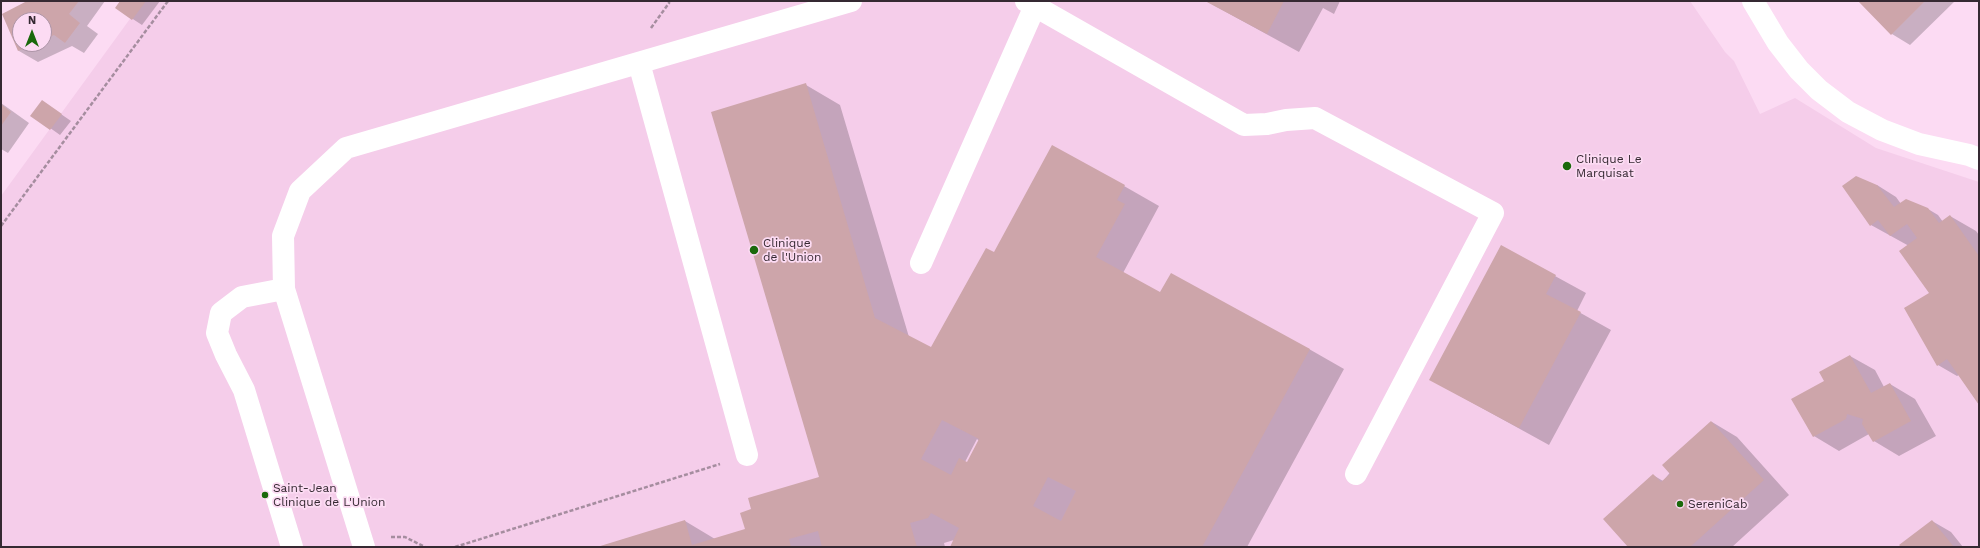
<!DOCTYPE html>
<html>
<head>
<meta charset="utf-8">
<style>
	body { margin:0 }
	#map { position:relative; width:1980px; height:548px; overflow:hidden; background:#fcdbf3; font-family:"Work Sans",sans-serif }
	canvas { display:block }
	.frame { position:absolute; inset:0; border:2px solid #352932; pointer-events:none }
	.north { position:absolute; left:12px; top:12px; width:40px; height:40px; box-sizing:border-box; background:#fcdbf3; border:1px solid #ac94a6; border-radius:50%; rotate:0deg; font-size:11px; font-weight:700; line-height:16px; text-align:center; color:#352932 }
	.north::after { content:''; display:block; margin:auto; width:14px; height:18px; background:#1a690b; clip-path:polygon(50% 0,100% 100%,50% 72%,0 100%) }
</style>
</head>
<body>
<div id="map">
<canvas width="1980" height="548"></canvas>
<div class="frame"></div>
<div class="north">N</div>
</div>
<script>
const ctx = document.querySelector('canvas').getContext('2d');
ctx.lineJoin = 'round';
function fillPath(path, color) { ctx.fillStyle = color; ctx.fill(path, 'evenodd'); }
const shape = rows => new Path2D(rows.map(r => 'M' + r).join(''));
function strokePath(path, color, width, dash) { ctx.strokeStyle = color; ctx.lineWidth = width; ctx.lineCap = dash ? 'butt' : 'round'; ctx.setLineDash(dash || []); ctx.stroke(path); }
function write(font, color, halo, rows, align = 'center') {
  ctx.font = font + ' "Work Sans",sans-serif'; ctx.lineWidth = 3.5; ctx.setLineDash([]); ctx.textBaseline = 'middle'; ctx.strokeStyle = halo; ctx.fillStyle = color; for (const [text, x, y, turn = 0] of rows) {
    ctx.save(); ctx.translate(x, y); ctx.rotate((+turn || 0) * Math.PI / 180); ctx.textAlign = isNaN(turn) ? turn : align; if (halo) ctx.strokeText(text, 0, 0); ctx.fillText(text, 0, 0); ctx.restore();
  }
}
fillPath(shape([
	[143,1,1690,1,1725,52,1734,61,1760,114,1795,98,1876,148,1979,182,1979,547,1,547,1,196]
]), '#f5cdea');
fillPath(shape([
	[29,1,105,1,87,26,98,34,84,53,72,46,38,62,19,51,3,14],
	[20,20,44,20,44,44,20,44],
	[121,1,160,1,142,25,116,8],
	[1206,1,1340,1,1334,14,1323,8,1299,52],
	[1859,1,1955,1,1910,45,1892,34],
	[806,85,840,105,909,337,938,352,994,253,1124,186,1159,206,1123,273,1161,294,1309,349,1344,369,1247,547,951,547,954,540,944,543,945,547,599,547,685,521,715,539,746,530,753,510,820,477],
	[977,439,979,441,968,464,965,462],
	[42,101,71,121,60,135,32,115],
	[1,103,29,123,8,153,1,149],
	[1877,185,1896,197,1901,204,1928,209,1938,215,1943,222,1950,216,1976,231,1979,235,1979,404,1959,375,1957,376,1938,365,1905,308,1932,296,1909,246,1871,225],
	[1502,247,1586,293,1577,311,1611,330,1549,445,1431,380],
	[1850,356,1875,370,1884,387,1890,384,1915,399,1936,436,1899,456,1874,441,1869,434,1839,451,1814,436,1825,381],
	[1712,422,1737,437,1789,495,1732,547,1629,547,1653,475,1663,481],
	[1932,521,1951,532,1963,547,1902,547]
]), '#0003');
fillPath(shape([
	[27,1,79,1,69,14,80,23,65,43,54,35,44,40,44,20,20,20,20,44,35,44,18,51,2,14],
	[120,1,146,1,132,20,115,8],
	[1205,1,1284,1,1267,34],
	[1858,1,1925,1,1891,35],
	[806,83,875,318,931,347,986,248,994,252,1052,145,1125,185,1117,200,1125,204,1096,257,1160,292,1171,273,1310,349,1202,547,950,547,959,528,931,513,928,518,910,523,917,547,822,547,818,531,789,539,791,547,597,547,685,520,692,545,745,529,740,513,751,509,748,498,819,477,711,112],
	[942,420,979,439,967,462,959,458,951,475,921,459],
	[1048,477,1076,491,1061,521,1033,506],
	[42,100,62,114,50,130,30,116],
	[1,104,11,112,1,126],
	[1856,176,1877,185,1894,207,1906,199,1928,208,1939,223,1950,215,1979,256,1979,405,1947,359,1937,366,1904,308,1929,293,1899,251,1917,238,1907,224,1890,236,1878,220,1870,226,1842,186],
	[1501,245,1556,275,1546,294,1581,312,1519,428,1429,380],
	[1850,355,1871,393,1890,383,1911,421,1873,442,1862,424,1863,419,1847,414,1846,419,1813,437,1791,399,1824,381,1819,372],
	[1711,421,1764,480,1690,547,1628,547,1603,519,1653,474,1661,482,1670,474,1662,465],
	[1932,520,1954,547,1901,547,1899,545]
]), '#cda5aa');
strokePath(shape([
	[651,28,669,3,669,1],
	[1,226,168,1],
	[391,537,405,537,425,547],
	[455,547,720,464]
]), '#a58d9f', 2.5, [4, 2]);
strokePath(shape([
	[1026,1,1244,125,1267,124,1286,120,1315,118,1493,213,1356,474],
	[1753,1,1778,43,1799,70,1819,90,1848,112,1882,130,1919,144,1969,155,1979,159],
	[639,63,747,455],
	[921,263,1035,6],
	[284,289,242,297,221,313,217,333,226,355,244,390,292,547],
	[364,547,284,289,283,236,300,191,346,148,851,1]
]), '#fff', 22);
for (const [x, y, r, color] of [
	[1567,166,5,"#1a690b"],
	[754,250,5,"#1a690b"],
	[265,495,4,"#1a690b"],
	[1680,504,4,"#1a690b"]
]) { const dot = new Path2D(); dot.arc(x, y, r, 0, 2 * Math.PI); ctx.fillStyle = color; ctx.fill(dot); strokePath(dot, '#fcdbf3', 1.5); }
write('12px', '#352932', '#fcdbf3', [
	["Clinique Le",1576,159],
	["Marquisat",1576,173],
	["Clinique",763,243],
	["de l'Union",763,257],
	["Saint-Jean",273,488],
	["Clinique de L'Union",273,502],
	["SereniCab",1688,504]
], 'left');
</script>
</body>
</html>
